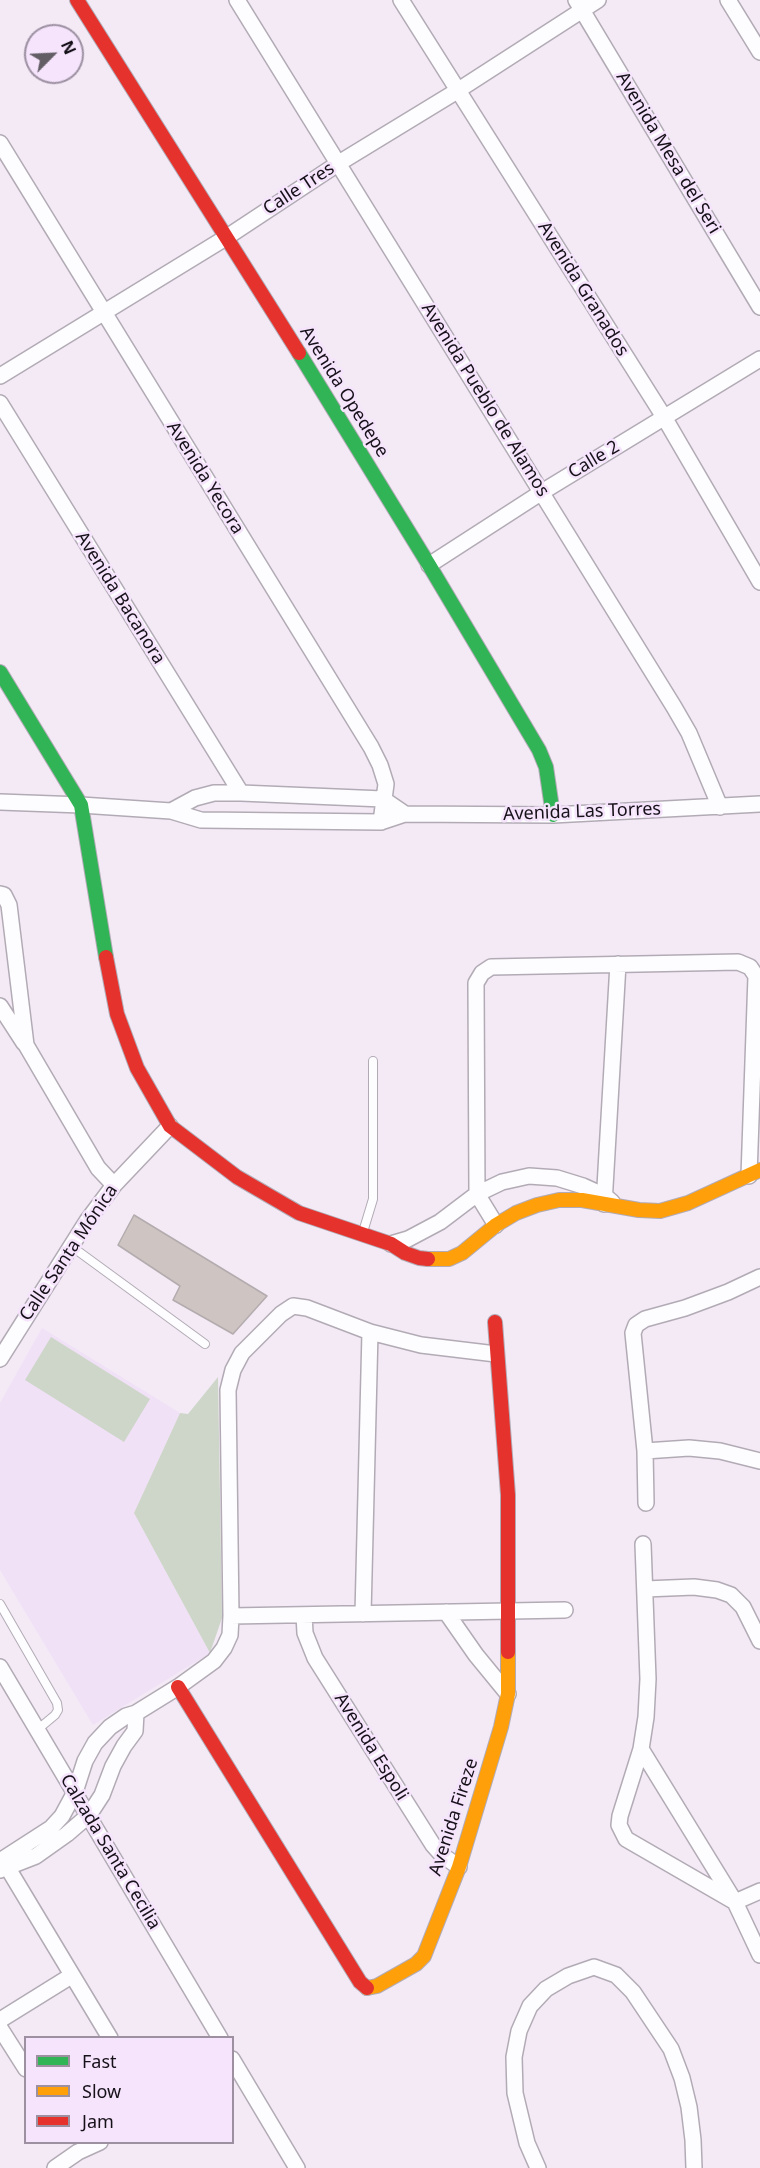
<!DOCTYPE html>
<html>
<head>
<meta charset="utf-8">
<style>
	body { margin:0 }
	#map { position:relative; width:760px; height:2168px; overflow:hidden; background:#f3eaf6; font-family:"Noto Sans",sans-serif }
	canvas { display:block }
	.legend { position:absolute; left:24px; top:2036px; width:210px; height:108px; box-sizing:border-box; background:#f5e4fc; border:2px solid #9c90a1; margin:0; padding:8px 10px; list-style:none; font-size:18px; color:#161119 }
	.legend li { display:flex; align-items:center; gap:12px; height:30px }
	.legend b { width:30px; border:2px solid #9c90a1 }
	.north { position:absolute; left:24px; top:24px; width:60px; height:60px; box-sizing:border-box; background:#f5e4fc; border:2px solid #9c90a1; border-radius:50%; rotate:66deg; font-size:16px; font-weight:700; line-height:24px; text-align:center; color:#161119 }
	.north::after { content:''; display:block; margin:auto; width:21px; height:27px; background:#635d66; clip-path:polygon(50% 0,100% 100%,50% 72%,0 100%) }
</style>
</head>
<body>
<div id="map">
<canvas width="760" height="2168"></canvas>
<ul class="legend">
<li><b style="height:8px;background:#30b455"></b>Fast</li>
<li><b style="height:8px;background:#ff9f0a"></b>Slow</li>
<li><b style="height:8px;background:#e5322d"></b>Jam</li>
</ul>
<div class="north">N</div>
</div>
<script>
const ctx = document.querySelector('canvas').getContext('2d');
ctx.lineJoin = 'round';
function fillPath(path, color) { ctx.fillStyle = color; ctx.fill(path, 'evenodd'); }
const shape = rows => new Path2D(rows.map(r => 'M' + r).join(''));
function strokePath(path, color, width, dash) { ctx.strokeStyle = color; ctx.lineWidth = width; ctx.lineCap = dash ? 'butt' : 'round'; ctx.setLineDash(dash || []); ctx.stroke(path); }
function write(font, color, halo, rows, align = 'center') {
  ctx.font = font + ' "Noto Sans",sans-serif'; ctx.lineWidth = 5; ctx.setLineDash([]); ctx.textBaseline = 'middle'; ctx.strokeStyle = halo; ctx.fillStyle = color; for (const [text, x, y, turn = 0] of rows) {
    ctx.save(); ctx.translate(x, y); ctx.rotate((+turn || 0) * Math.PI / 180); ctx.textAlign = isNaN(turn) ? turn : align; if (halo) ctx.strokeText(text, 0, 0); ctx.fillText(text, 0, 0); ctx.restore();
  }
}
fillPath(shape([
	[42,1328,180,1413,134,1513,210,1653,93,1725,0,1570,0,1403]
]), '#f0e1f7');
fillPath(shape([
	[51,1337,150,1399,124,1442,25,1380],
	[218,1377,222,1618,210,1653,134,1513,180,1413,188,1414]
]), '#ced6c9');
const building = shape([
	[134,1215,267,1296,233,1334,173,1300,180,1286,118,1245,134,1215]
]);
fillPath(building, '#cec4c1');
strokePath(building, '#b3acae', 1.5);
const lane = shape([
	[363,1232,373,1199,373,1061],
	[71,1246,205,1344],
	[0,1604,57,1703,58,1710,55,1715,37,1730]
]);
const street = shape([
	[237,0,674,707,689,733,720,807],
	[401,0,664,417,760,582],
	[576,0,760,307],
	[728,0,760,52],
	[0,143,371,747,380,765,386,784,381,822],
	[0,376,227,237,339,163,457,91,598,0],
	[0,403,241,793],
	[429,565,542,492,760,359],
	[0,802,81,805,171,811,201,820,381,822,405,814,553,815,760,804],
	[171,811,195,798,214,793,241,793,383,799,405,814],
	[0,894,4,895,9,905,26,1045,98,1168,114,1185],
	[0,1006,24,1043],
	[604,1204,618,964],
	[496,1225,477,1194,476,983,482,973,491,967,738,962,750,967,756,976,749,1176],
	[391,1244,408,1239,440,1222,477,1194,502,1182,529,1176,557,1178,583,1186,605,1196,612,1202],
	[0,1359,87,1221,114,1185,170,1126],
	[645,1451,689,1448,720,1451,760,1461],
	[646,1503,645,1451,633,1333,636,1325,645,1319,685,1308,728,1292,760,1277],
	[643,1544,648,1679,646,1717,641,1749,620,1816,619,1825,626,1839,735,1902,760,1891],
	[645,1589,694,1587,717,1590,731,1595,743,1607,760,1641],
	[446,1612,476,1655,508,1694],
	[363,1614,370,1332],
	[304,1615,305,1633,315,1658,433,1845,442,1855,459,1867],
	[231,1616,565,1610],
	[0,1667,220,2038],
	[641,1749,735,1902,760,1955],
	[3,1860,110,2038],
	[0,1861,51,1828,62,1816,75,1792,85,1761,95,1743,110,1727,126,1716,136,1713,178,1687,214,1661,224,1648,230,1635,231,1616,228,1390,233,1370,242,1353,281,1314,293,1306,307,1308,370,1332,421,1345,496,1354],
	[0,1870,36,1856,67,1834,89,1815,102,1795,113,1766,124,1746,135,1731,136,1713],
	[0,2020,71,1976],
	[0,2028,26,2069],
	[232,2059,297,2168],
	[55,2168,78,2152,100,2142],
	[538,2168,527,2143,515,2093,514,2057,519,2031,530,2006,546,1989,568,1976,594,1967,616,1975,633,1992,671,2049,682,2078,689,2107,693,2140,694,2168]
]);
const fast = shape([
	[299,353,429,565,539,750,546,767,553,815],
	[0,672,81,805,106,957]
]);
const slow = shape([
	[428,1259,449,1259,462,1253,496,1225,516,1213,537,1205,559,1200,582,1200,639,1210,660,1211,688,1203,760,1170],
	[367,1988,377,1986,416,1964,424,1956,459,1867,501,1727,508,1694,508,1652]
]);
const jam = shape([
	[77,0,299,353],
	[106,957,117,1014,137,1068,170,1126,237,1177,299,1213,391,1244,405,1253,419,1258,428,1259],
	[495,1322,508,1495,508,1652],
	[178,1687,360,1982,367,1988]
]);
strokePath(lane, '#b2abb5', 10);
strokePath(street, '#b2abb5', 18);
strokePath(fast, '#b2abb5', 16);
strokePath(slow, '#b2abb5', 16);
strokePath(jam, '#b2abb5', 16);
strokePath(lane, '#fdfcfe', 8);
strokePath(street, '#fdfcfe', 15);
strokePath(fast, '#30b455', 14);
strokePath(slow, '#ff9f0a', 14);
strokePath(jam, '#e5322d', 14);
write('18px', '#161119', '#f5e4fc', [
	["Avenida Mesa del Seri",668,153,59],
	["Calle Tres",299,189,-33],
	["Avenida Granados",583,289,58],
	["Avenida Opedepe",344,392,58],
	["Avenida Pueblo de Alamos",485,400,58],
	["Calle 2",594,460,-31],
	["Avenida Yecora",205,478,58],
	["Avenida Bacanora",120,598,58],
	["Avenida Las Torres",582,812,-2],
	["Calle Santa Mónica",69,1253,-56],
	["Avenida Espoli",371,1747,58],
	["Avenida Fireze",454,1817,-72],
	["Calzada Santa Cecilia",110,1852,59]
]);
</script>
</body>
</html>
